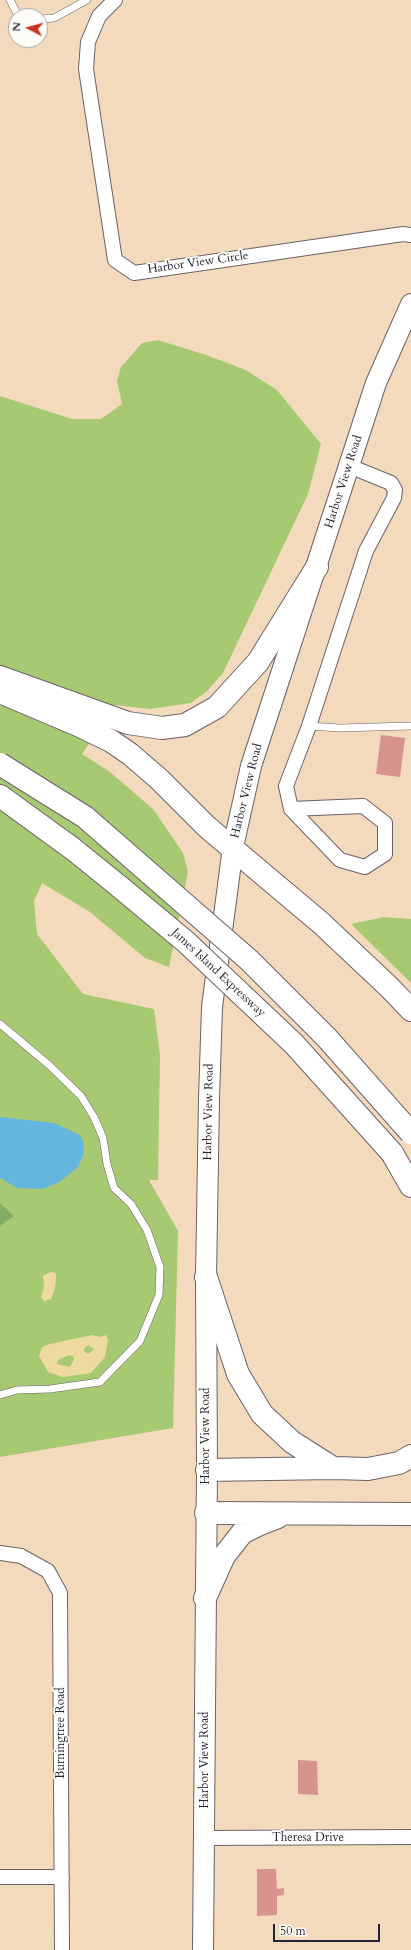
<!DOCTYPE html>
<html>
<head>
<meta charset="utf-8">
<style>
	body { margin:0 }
	#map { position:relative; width:411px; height:1950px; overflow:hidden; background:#f3dabd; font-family:Cardo,serif }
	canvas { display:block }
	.north { position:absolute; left:8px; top:8px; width:40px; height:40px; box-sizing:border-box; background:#fdfcf7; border:1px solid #a5a5ac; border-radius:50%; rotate:276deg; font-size:11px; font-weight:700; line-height:16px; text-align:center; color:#22223b }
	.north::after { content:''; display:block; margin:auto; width:14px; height:18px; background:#c8321e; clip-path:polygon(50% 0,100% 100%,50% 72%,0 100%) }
	.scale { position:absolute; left:273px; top:1924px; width:107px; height:18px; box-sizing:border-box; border:2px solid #22223b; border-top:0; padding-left:5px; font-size:12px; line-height:14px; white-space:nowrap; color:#22223b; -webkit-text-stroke:3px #fdfcf7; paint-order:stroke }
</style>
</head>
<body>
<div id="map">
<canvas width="411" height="1950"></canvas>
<div class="north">N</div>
<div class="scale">50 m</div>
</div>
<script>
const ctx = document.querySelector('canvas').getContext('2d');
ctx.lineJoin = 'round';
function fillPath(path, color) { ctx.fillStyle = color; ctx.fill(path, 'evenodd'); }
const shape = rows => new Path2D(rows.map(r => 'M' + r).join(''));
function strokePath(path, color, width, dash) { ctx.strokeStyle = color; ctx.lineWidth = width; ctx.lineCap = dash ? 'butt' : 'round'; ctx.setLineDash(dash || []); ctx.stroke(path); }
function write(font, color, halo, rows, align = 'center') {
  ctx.font = font + ' Cardo,serif'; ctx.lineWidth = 3.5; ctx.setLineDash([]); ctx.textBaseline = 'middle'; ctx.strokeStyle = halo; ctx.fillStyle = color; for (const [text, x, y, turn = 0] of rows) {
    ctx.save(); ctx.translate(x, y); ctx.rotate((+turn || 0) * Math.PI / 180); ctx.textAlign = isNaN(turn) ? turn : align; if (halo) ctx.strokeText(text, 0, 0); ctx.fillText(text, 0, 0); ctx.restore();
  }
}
fillPath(shape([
	[158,340,206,355,246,370,277,390,321,444,308,494,223,673,207,691,191,703,150,709,115,705,82,754,110,772,153,809,183,853,188,872,169,967,145,958,90,912,42,883,34,901,37,934,83,994,154,1009,160,1055,158,1180,149,1180,178,1231,173,1428,0,1457,0,396,72,419,101,419,122,404,117,381,121,367,142,343],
	[384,917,411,919,411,983,351,924]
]), '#a7c972');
fillPath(shape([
	[0,1203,14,1216,0,1226]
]), '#85ad64');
fillPath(shape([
	[53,1272,56,1274,56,1278,55,1288,51,1299,44,1301,41,1297,44,1287,43,1276,48,1273],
	[92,1335,100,1337,106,1335,108,1340,105,1357,91,1373,63,1377,48,1372,39,1356,42,1347,50,1344],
	[88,1345,94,1349,88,1354,84,1351,85,1347],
	[69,1355,73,1356,74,1359,70,1367,57,1364,58,1360]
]), '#eeda9e');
fillPath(shape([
	[0,1117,54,1123,80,1135,84,1145,83,1156,78,1167,59,1182,43,1189,17,1188,0,1178]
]), '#64b6df');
fillPath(shape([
	[381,735,405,738,400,777,376,774],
	[298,1760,317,1761,318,1795,298,1794],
	[257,1869,276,1869,277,1889,284,1888,284,1895,277,1896,277,1915,257,1916]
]), '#d8938f');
const lane = shape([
	[10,0,18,15,23,16],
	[40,19,54,18,87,0],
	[309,726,340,728,410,726],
	[0,1024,49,1065,81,1096,94,1117,103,1138,107,1164,114,1188,131,1204,147,1230,160,1267,159,1295,140,1341,100,1382,50,1389,17,1390,0,1395]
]);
const street = shape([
	[115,0,99,16,88,42,86,69,115,260,134,273,403,234,411,235],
	[291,809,363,806,385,823,385,854,365,867,340,860,291,809,286,786,309,726,366,551,394,498,395,490,391,483,349,466],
	[0,1553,21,1556,48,1571,60,1593,62,1950],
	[204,1838,411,1837],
	[0,1877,62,1877]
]);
const secondary = shape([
	[203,1950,207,1470,206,1277,209,1099,212,1007,233,847,251,766,376,383,411,304]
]);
const highway = shape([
	[0,677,128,723,162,728,185,725,217,707,258,662,317,567],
	[0,692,78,725,111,741,130,754,159,779,207,827,321,923,389,987,411,1010],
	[0,796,73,849,120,887],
	[392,1153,411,1186],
	[206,1277,238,1374,262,1414,292,1442,333,1468],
	[207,1470,333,1468,368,1469,399,1463,411,1456],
	[206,1513,411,1514],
	[205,1598,224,1556,242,1533,260,1524,278,1517]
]);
strokePath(lane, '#6b6268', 8);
strokePath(street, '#6b6268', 16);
strokePath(secondary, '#6b6268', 22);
strokePath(highway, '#6b6268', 24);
strokePath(lane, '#fff', 7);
strokePath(street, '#fff', 14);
strokePath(secondary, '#fff', 20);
strokePath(highway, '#fff', 22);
const highwayBridge = shape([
	[0,764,85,817,249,960,327,1038,411,1133],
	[120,887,186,942,294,1044,392,1153]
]);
strokePath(highwayBridge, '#6b6268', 24, []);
strokePath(highwayBridge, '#fff', 22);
write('12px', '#22223b', '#fdfcf7', [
	["Harbor View Circle",198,263,-8],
	["Harbor View Road",344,482,-72],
	["Harbor View Road",247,791,-76],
	["James Island Expressway",218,973,43],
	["Harbor View Road",209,1112,-89],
	["Harbor View Road",206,1436,-90],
	["Burningtree Road",61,1733,-90],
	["Harbor View Road",205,1760,-90],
	["Theresa Drive",308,1838]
]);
</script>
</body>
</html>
